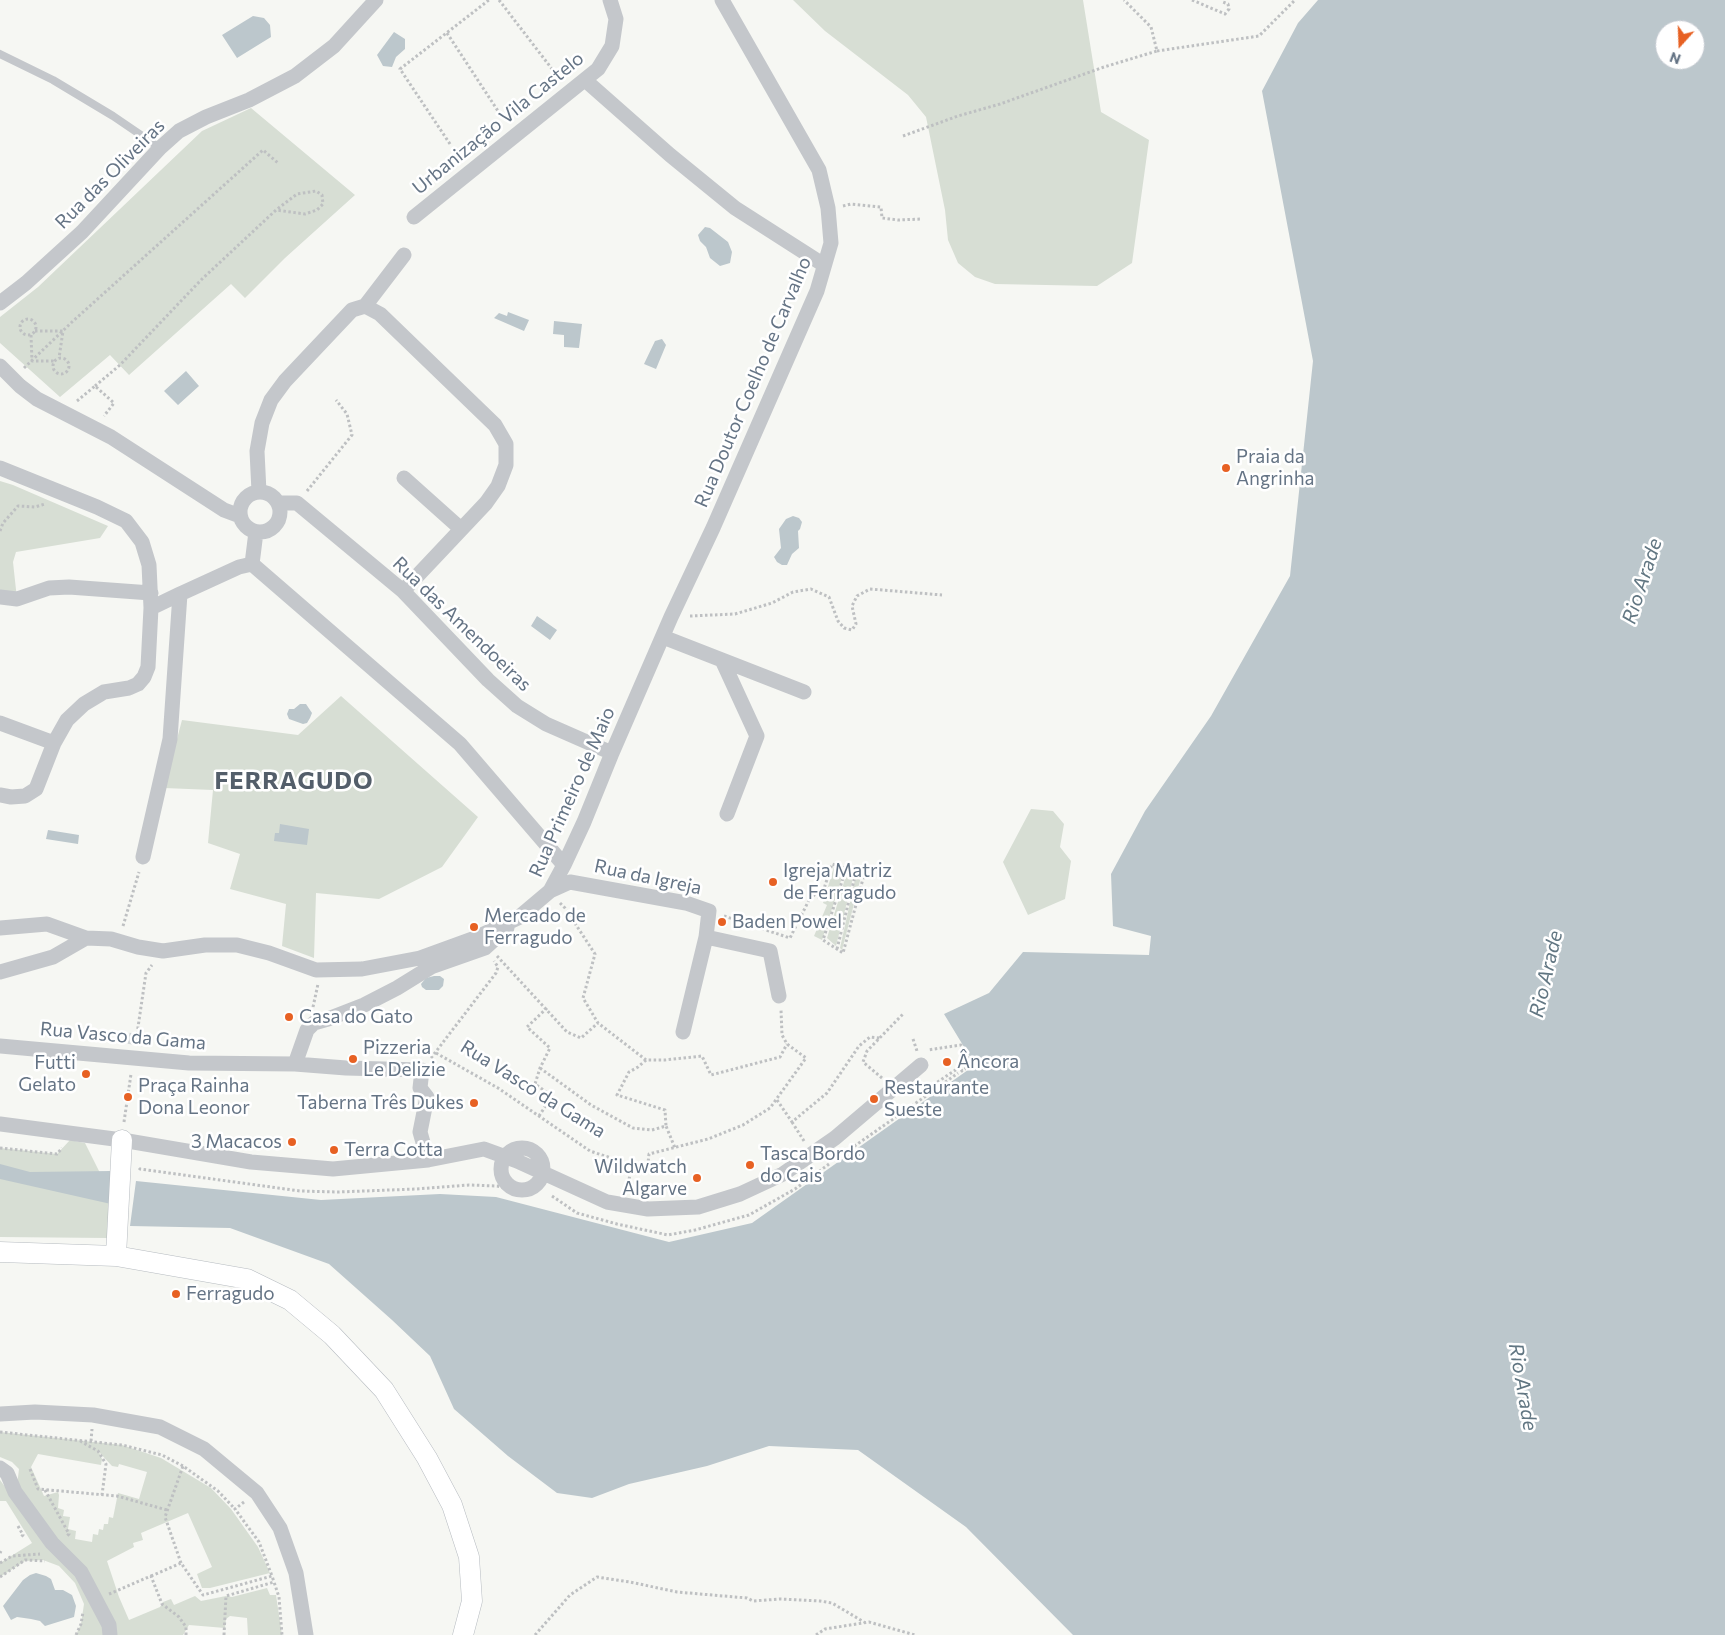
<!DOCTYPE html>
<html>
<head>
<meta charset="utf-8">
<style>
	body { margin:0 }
	#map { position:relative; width:1725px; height:1635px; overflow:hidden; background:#f6f7f3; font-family:Commissioner,sans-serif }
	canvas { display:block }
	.north { position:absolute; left:1655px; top:20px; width:50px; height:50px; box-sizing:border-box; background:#fff; border:1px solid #c1c7ce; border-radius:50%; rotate:200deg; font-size:14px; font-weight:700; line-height:20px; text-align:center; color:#657485 }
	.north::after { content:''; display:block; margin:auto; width:18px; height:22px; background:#e76123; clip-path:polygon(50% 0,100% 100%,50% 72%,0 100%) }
</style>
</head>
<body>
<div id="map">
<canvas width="1725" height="1635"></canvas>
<div class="north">N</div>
</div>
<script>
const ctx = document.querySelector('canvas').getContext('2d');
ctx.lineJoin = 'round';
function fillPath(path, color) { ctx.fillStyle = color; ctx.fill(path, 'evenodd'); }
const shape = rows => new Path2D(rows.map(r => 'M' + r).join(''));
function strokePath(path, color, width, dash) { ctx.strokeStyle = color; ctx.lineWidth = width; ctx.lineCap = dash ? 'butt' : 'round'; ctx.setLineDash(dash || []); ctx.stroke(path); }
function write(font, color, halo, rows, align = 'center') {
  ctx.font = font + ' Commissioner,sans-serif'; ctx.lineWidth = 5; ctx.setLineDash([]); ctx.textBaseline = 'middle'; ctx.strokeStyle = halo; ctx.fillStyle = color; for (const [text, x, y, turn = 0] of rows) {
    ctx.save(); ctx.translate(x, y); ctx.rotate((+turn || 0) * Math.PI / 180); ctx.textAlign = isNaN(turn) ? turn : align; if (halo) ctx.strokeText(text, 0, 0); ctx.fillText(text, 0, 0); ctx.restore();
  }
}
fillPath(shape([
	[793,0,1083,0,1101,112,1149,140,1132,263,1097,286,995,284,975,277,958,263,948,240,945,210,926,117,908,95,825,31],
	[251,108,355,195,285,258,245,298,231,284,129,375,110,355,60,397,0,343,0,317,38,287,202,131],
	[0,481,13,485,108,526,100,538,16,552,13,562,17,599,0,597],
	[341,696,478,817,442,867,379,899,316,893,314,958,282,946,286,904,230,889,240,854,208,843,213,790,164,788,182,720,298,735],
	[1031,809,1053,811,1064,824,1060,847,1071,861,1065,899,1028,915,1003,862],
	[834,867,844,871,822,940,814,936,827,905,823,903],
	[847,872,854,874,836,946,827,938],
	[856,875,861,877,842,950,840,948],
	[70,1140,85,1143,100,1173,111,1171,107,1238,0,1237,0,1148,57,1154],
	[0,1432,122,1445,161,1458,211,1488,231,1509,258,1547,270,1573,210,1588,202,1588,197,1574,212,1567,188,1513,141,1533,143,1540,133,1543,134,1547,107,1561,119,1597,129,1620,160,1607,163,1602,171,1599,174,1605,195,1596,201,1601,226,1596,232,1597,267,1588,270,1595,276,1595,282,1635,248,1635,247,1618,230,1616,226,1619,225,1628,189,1625,183,1635,115,1635,57,1541,17,1486,19,1469,12,1462,0,1457],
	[99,1452,112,1466,118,1467,119,1464,147,1472,139,1499,118,1493,113,1518,109,1517,108,1524,104,1524,103,1530,99,1529,98,1535,93,1534,92,1542,75,1539,76,1531,68,1529,70,1517,63,1516,64,1510,58,1508,59,1495,58,1492,44,1496,31,1467,38,1454,101,1465,102,1459],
	[0,1480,47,1543,79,1576,106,1635,76,1635,81,1624,84,1604,75,1583,59,1566,43,1560,25,1561,0,1577,0,1563,32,1543,6,1501,0,1501]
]), '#d7ded4');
fillPath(shape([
	[1318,0,1725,0,1725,1635,1073,1635,966,1527,858,1450,769,1446,707,1466,629,1484,592,1498,557,1493,508,1456,454,1409,430,1356,392,1320,329,1264,230,1228,130,1226,136,1181,321,1200,440,1194,496,1197,669,1242,752,1223,975,1065,944,1014,989,993,1023,952,1149,955,1151,936,1113,926,1111,874,1145,811,1211,716,1290,576,1313,361,1262,91,1298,23],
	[1665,30,1695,30,1695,60,1665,60],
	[253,16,264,18,270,25,271,37,237,58,222,35],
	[394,32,405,39,405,49,396,57,392,67,383,66,377,55],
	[705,227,710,228,728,242,732,252,730,263,720,266,710,258,706,247,700,241,698,235],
	[508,312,529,320,524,331,494,318,499,313,507,316],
	[554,321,582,324,579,348,564,347,564,335,553,334],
	[662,339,666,345,656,369,644,364,655,341],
	[186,371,199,386,178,405,164,391],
	[793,516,799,518,802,522,800,529,798,531,799,548,792,554,787,565,782,565,777,562,774,557,781,548,779,529,786,519],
	[537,616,557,630,550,640,531,626],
	[300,704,306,704,312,713,310,718,307,723,303,724,289,719,287,714,289,709,294,709],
	[280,824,309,829,307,845,274,841,275,833,279,833],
	[48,830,79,835,78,844,46,839],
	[434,976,440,976,444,979,443,986,439,990,426,990,422,987,421,984,426,978],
	[0,1164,30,1172,111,1171,111,1204,0,1179],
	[36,1573,46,1576,51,1579,55,1590,63,1590,72,1595,76,1606,74,1617,45,1626,40,1621,31,1619,17,1617,11,1620,3,1606,23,1580,30,1575]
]), '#bcc7cc');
strokePath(shape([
	[135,1045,137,1034]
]), '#d2d6d8', 15, [15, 8]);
const secondary = shape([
	[0,1252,116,1256,247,1279,290,1300,332,1335,384,1390,427,1458,452,1505,469,1557,472,1601,463,1635],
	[116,1256,122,1140]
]);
strokePath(secondary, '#b6bbc0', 21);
strokePath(shape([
	[499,0,552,69,568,75],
	[1192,0,1225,14,1229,9,1228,4,1223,2,1223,0],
	[447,33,498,111],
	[1157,51,1259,36,1295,0],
	[903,136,958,116,1000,104,1104,67,1157,51,1151,27,1124,0],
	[450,144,400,69,489,0],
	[843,206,851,204,881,207,882,218,898,220,922,219],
	'20 327a8 8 0 1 1 16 0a8 8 0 1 1-16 0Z',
	[35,331,63,331,59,358],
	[31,335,32,361,54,361],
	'53 366a8 8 0 1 1 16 0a8 8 0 1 1-16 0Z',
	[24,368,72,322,263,150,278,163],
	[95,386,120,365,201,280,276,210,297,194,316,191,322,195,323,204,317,210,305,214,276,210],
	[77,401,95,386,114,403,104,416],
	[307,491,352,435,347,414,336,400],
	[0,531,3,523,18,506,35,507,45,504],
	[690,616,735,614,772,603,793,592,811,589,829,597,838,621,844,628,852,630,856,624,852,606,857,596,870,589,942,595],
	[560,903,565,908,595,954,583,998,598,1023,646,1060,665,1060,702,1056,711,1075,780,1057,787,1044],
	[724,916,790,938,812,894,821,898,832,864,864,875,843,953,823,940,846,869],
	[123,926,139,872],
	[837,949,856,872],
	[497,956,567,1032,581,1038,598,1023],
	[313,1007,318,984],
	[137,1034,146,973,152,965],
	[913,1039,917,1051],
	[436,1053,498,1088,590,1151,632,1165,648,1163,649,1154,708,1139,743,1125,770,1108,806,1058,787,1044,782,1035,781,1010],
	[431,1058,496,973,498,967,494,961],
	[646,1060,638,1067,629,1072,617,1095,665,1110,666,1126],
	[540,1068,591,1105,633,1128,652,1130,666,1126,675,1148],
	[882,1078,863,1062,867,1051,904,1013],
	[933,1091,958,1073],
	[777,1100,792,1122,827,1093,859,1046,870,1037,880,1038],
	[539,1116,552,1096,535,1084,540,1068,550,1048,527,1027,547,1008],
	[124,1122,131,1074],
	[792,1122,804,1141],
	[0,1148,57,1154,62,1148],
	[846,1152,933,1091,930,1087,960,1067,962,1071,972,1064,961,1045,928,1050],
	[139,1168,140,1169,300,1191,338,1192,416,1189,469,1185,497,1186,525,1193,539,1188],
	[627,1189,632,1165],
	[552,1196,577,1213,617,1224,668,1235,695,1230,749,1215,795,1189,829,1164],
	[0,1432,122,1445,162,1455,183,1466],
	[80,1441,98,1451,106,1464,102,1495],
	[91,1441,92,1429],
	[30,1469,38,1489,117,1496,167,1510],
	[45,1490,69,1534,67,1536],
	[244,1502,235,1509,259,1542,272,1576],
	[18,1526,23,1535,20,1538],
	[0,1553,1,1551],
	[0,1563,12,1556,40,1554],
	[181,1563,165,1517,183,1466,218,1491,235,1509],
	[151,1576,181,1563,203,1595,272,1576,274,1582],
	[0,1577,25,1560,45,1561],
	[109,1594,151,1576,162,1604,179,1617,186,1627,186,1635],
	[76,1635,81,1624,83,1612],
	[224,1635,226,1596,274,1582,279,1597,282,1635],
	[535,1635,570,1595,597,1577,630,1582,677,1592,747,1598,753,1601,780,1599,820,1601,832,1603,864,1622],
	[816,1635,825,1629,869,1622,915,1635]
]), '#bec0c2', 3, [2.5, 2.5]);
strokePath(shape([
	[0,54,53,80,113,116,160,148]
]), '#c4c7cb', 8);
strokePath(shape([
	[585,80,670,155,735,208,824,265],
	[414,217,598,69,612,46,616,19,610,0],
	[0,303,26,283,82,232,160,148,179,131,206,117,249,100,295,76,334,46,376,0],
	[365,306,404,255],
	[0,366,20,386,37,399,111,437,224,510,240,516],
	[0,468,97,507,126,521,142,542,149,565,151,608,148,667,144,677,138,684,129,688,104,692,84,704,67,720,54,743,36,789,25,796,11,797,0,795],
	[404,478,461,529],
	'240 512a20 20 0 1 1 40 0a20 20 0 1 1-40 0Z',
	[259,492,257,451,262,423,271,400,285,381,352,310,365,306,380,314,495,425,506,444,506,465,498,486,486,503,403,591],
	[278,503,297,503,403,591,488,680,517,706,546,724,612,753],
	[252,564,460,744,564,865],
	[252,564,256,532],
	[0,597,17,599,49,588,69,587,151,593],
	[151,608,180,594],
	[663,637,804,692],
	[722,660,757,736,727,814],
	[0,723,54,743],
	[143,857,170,739,180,594,239,567,252,564],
	[550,891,570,882,686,903,709,911,706,937,770,951,779,996],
	[0,928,47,924,86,938],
	[0,972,53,957,86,938,111,939,138,947,163,951,205,945,237,945,269,953,316,970,362,969,420,958,475,938,518,918,550,891,564,865,584,822,612,753,671,617,713,528,817,291,831,243,828,208,819,170,722,0],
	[683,1032,706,937],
	[0,1046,189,1063,295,1064,346,1068,422,1070,420,1088,427,1097,420,1132,428,1160],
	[295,1064,307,1030,314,1023,328,1019,364,1005,397,988,431,967,485,948,507,928],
	[0,1124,122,1140,251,1162,333,1169,428,1160,484,1149,517,1161,607,1202,648,1209,698,1207,740,1194,783,1174,835,1138,921,1065],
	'501 1169a21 21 0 1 1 42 0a21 21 0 1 1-42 0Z',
	[0,1414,35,1412,93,1415,160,1427,204,1449,257,1493,280,1528,296,1573,306,1635],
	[0,1468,7,1473,15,1492,52,1543,81,1572,109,1625,110,1635]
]), '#c4c7cb', 15);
strokePath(secondary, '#fff', 20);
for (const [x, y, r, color] of [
	[1226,468,5,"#e76123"],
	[773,882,5,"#e76123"],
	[722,922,5,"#e76123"],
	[474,927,5,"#e76123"],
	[289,1017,5,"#e76123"],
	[353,1059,5,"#e76123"],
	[947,1062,5,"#e76123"],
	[86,1074,5,"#e76123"],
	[128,1097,5,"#e76123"],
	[874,1099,5,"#e76123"],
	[474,1103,5,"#e76123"],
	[292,1142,5,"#e76123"],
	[334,1150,5,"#e76123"],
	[750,1165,5,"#e76123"],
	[697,1178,5,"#e76123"],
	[176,1294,5,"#e76123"]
]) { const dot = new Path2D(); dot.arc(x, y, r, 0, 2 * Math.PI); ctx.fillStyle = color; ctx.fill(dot); strokePath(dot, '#fff', 2); }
write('19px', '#657485', '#fff', [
	["Urbanização Vila Castelo",498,123,-39],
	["Rua das Oliveiras",110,174,-45],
	["Rua Doutor Coelho de Carvalho",753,382,-67],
	["Rua das Amendoeiras",462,624,44],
	["Rua Primeiro de Maio",572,792,-66],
	["Rua da Igreja",648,877,12],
	["Rua Vasco da Gama",123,1036,5],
	["Rua Vasco da Gama",533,1089,32]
]);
write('19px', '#657485', '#fff', [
	["Praia da",1236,457],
	["Angrinha",1236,479],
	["Igreja Matriz",783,871],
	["de Ferragudo",783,893],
	["Mercado de",484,916],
	["Ferragudo",484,938],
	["Baden Powel",732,922],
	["Casa do Gato",299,1017],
	["Pizzeria",363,1048],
	["Le Delizie",363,1070],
	["Âncora",957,1062],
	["Futti",76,1063,"right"],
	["Gelato",76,1085,"right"],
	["Praça Rainha",138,1086],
	["Dona Leonor",138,1108],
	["Restaurante",884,1088],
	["Sueste",884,1110],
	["Taberna Três Dukes",464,1103,"right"],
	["3 Macacos",282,1142,"right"],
	["Terra Cotta",344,1150],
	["Tasca Bordo",760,1154],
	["do Cais",760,1176],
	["Wildwatch",687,1167,"right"],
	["Algarve",687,1189,"right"],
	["Ferragudo",186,1294]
], 'left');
write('italic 20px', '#617682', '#fff', [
	["Rio Arade",1642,581,-72],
	["Rio Arade",1546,974,-77],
	["Rio Arade",1523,1387,80]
]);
ctx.letterSpacing = '1px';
write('bold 24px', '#535e6a', '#fff', [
	["FERRAGUDO",294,781]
]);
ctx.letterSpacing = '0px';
</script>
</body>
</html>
